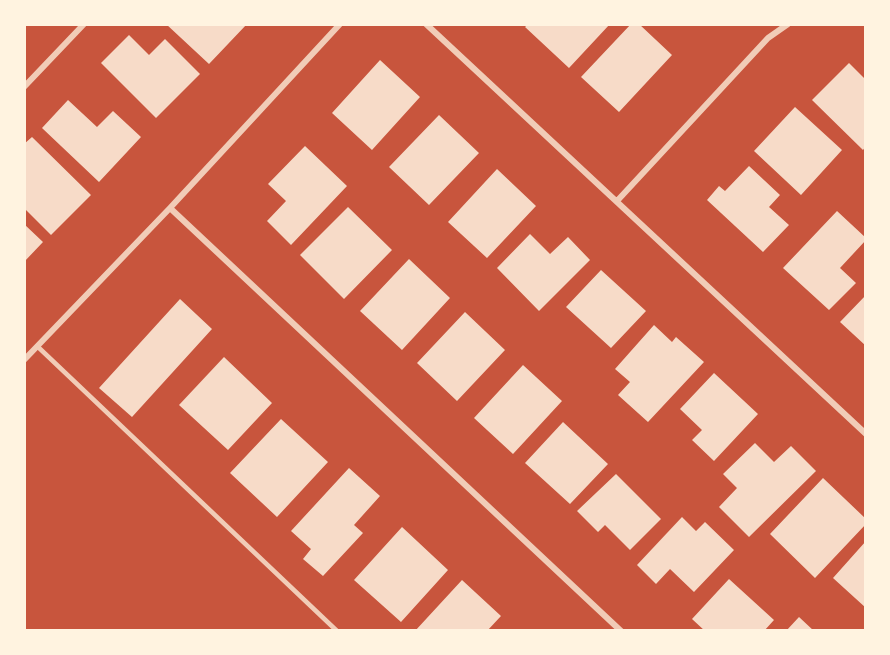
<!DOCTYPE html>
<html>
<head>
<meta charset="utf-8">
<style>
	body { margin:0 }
	#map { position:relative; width:890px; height:655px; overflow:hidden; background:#c8553d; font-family:"Roboto Condensed",sans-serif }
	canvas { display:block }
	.frame { position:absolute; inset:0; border:26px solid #fff3e0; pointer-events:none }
</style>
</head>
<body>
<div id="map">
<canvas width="890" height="655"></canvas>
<div class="frame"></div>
</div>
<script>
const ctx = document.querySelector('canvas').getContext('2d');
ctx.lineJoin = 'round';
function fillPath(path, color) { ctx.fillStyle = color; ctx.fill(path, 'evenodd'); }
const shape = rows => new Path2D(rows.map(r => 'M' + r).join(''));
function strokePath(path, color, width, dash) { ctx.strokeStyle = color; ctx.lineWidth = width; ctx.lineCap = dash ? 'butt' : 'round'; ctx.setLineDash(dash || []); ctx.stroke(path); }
fillPath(shape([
	[166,24,247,24,209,64],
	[528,24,610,24,569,68,525,27],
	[631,24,639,24,672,55,619,112,581,77],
	[129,35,149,55,165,39,200,74,156,118,101,63],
	[380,60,420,97,372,150,332,113],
	[849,63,866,80,866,146,863,150,812,100],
	[68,100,97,127,113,111,141,137,99,182,42,128],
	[795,107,842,150,801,195,754,151],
	[439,115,479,153,429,205,389,167],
	[32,137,91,195,51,235,24,208,24,144],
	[305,146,347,186,291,245,267,221,286,201,268,184],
	[749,166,780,195,769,207,789,225,763,252,707,200,719,186,725,191],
	[497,169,536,206,487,258,448,222],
	[348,207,392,250,344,299,300,255],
	[837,211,866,238,866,240,840,268,856,283,829,310,783,268],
	[24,224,43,242,24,262],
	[530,234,550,254,568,237,590,260,539,311,497,268],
	[409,259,450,298,402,350,360,311],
	[601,270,646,311,611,348,566,307],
	[866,295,866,346,840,322],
	[180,299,212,329,132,417,99,388],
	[465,312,505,350,457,401,417,363],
	[654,325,672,342,676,337,704,362,648,422,618,395,630,382,615,369],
	[224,357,272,403,228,450,179,405],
	[523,365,562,401,513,454,474,418],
	[714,373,758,414,714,461,692,440,702,430,680,409],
	[281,419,328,462,277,517,230,473],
	[563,422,608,464,570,504,525,463],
	[755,443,774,462,791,446,816,471,749,537,719,507,737,488,723,474],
	[349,468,380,496,354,525,363,533,323,576,303,559,311,549,291,531],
	[616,474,661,519,630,550,605,525,598,532,577,511],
	[823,478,866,519,866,524,815,578,770,534],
	[682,517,696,531,705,522,734,550,694,592,670,569,656,584,637,565],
	[402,527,448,570,401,622,354,580],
	[866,541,866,608,833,578],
	[729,579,774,620,764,631,705,631,692,619],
	[462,580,501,616,487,631,415,631],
	[799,617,814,631,786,631]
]), '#f7dbc8');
strokePath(shape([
	[37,346,337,631]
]), '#f1ccb7', 4.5);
strokePath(shape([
	[426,24,866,434],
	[24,87,84,24],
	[617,201,768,38,788,24],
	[170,208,621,631],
	[24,360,170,208,340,24]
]), '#f1ccb7', 6);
</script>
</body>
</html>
